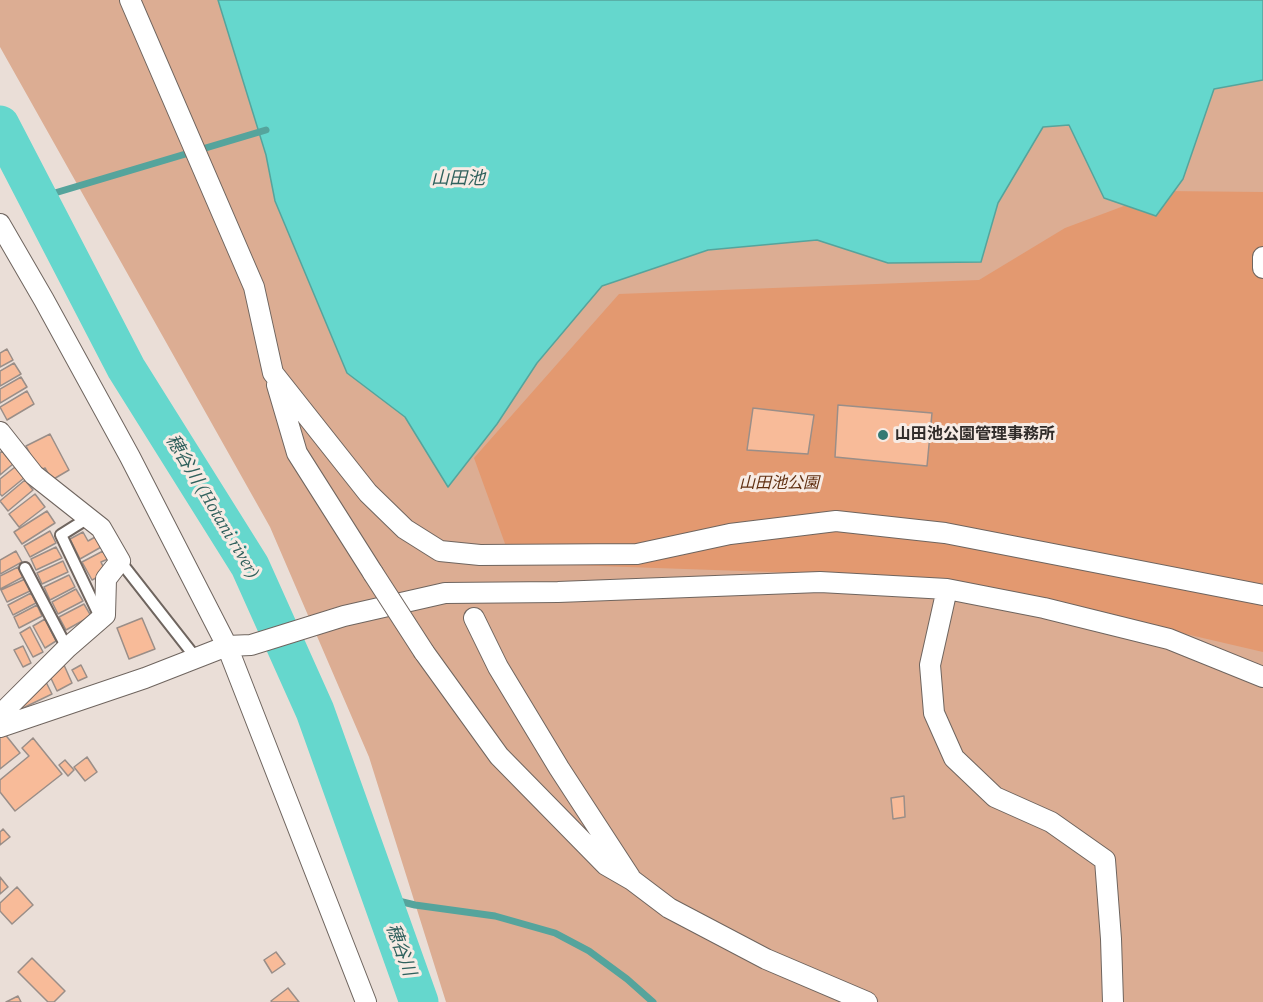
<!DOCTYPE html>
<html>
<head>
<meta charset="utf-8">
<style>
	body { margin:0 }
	canvas { display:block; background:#eaded7 }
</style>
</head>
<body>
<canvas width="1263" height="1002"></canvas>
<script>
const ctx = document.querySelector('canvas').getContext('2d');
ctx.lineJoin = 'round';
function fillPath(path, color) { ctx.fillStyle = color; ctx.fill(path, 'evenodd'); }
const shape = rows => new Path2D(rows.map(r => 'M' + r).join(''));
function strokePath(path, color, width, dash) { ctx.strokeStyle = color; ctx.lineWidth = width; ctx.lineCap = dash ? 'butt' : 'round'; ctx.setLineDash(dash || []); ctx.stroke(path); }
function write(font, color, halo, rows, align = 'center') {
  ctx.font = font + ' "Source Serif 4","Noto Sans JP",serif'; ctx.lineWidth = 6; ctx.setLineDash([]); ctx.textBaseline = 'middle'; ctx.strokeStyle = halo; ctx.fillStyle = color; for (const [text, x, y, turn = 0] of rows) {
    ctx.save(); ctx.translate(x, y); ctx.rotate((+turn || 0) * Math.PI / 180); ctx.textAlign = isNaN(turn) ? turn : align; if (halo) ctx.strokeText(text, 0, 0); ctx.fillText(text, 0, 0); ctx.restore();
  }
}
fillPath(shape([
	[0,0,1263,0,1263,1002,446,1002,369,757,270,527,0,47]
]), '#dcad93');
fillPath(shape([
	[1164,191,1263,192,1263,652,945,578,512,563,474,458,619,294,979,280,1065,228]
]), '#e39970');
const water = shape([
	[218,0,1263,0,1263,80,1214,89,1183,179,1156,216,1104,198,1069,125,1043,127,998,203,981,262,888,263,817,240,708,250,602,286,537,363,497,424,448,487,405,417,347,373,275,201,266,155,218,0]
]);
fillPath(water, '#65d7cd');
strokePath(water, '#55a49c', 1.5);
strokePath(shape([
	[38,198,266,130],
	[382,897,415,905,495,916,555,933,589,951,627,979,653,1002]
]), '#55a49c', 7);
strokePath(shape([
	[0,125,126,368,250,566,315,711,419,1002]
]), '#65d7cd', 39);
const building = shape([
	[7,349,13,360,0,367,0,353,7,349],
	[14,363,21,374,0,386,0,371,14,363],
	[21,377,27,387,0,403,0,389,21,377],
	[27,391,34,404,7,420,0,407,27,391],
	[838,405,932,413,927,466,835,457,838,405],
	[753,408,814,415,808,454,747,450,753,408],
	[50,434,69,470,52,480,45,468,39,471,26,446,50,434],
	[2,451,13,464,0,475,0,453,2,451],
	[15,467,24,478,2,496,0,494,0,479,15,467],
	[25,480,33,490,8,511,0,501,25,480],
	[35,494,45,507,19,527,9,514,35,494],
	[47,511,55,523,22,544,14,532,47,511],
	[50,531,56,543,30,557,24,546,50,531],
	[83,532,88,541,97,536,103,546,80,559,70,539,83,532],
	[56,547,62,558,36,570,31,559,56,547],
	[16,551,22,562,0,574,0,560,16,551],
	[103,551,108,559,101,562,106,573,92,580,82,562,103,551],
	[63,561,68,572,42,584,37,573,63,561],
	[18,567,23,577,0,589,0,576,18,567],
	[69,575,75,587,50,600,44,587,69,575],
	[25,579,30,591,7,602,1,590,25,579],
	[76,589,83,601,58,614,52,602,76,589],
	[31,593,36,603,13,615,8,605,31,593],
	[84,604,91,616,66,630,59,617,84,604],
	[37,605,42,616,19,628,14,617,37,605],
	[142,618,155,649,129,659,117,628,142,618],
	[45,619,56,641,45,648,33,626,45,619],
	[30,627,43,652,33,657,20,633,30,627],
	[23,646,31,663,23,667,14,650,23,646],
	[64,665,72,683,57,691,48,672,64,665],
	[81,665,87,677,78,681,72,670,81,665],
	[45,680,52,694,23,708,20,701,45,680],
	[4,733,20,753,0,769,0,736,4,733],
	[33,738,62,774,15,811,0,792,0,780,29,756,22,748,33,738],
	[87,757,97,772,85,781,74,767,87,757],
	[65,760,74,770,68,776,59,765,65,760],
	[904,796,905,817,893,819,891,798,904,796],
	[3,829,10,837,0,845,0,832,3,829],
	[0,877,8,887,0,894,0,877],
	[17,887,33,905,12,924,0,911,0,903,17,887],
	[276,952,285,964,272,973,264,960,276,952],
	[32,958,65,991,54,1002,48,1002,18,972,32,958],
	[288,988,299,1002,272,1002,271,1001,288,988],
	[18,996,21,1002,6,1002,18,996]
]);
fillPath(building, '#f8bb99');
strokePath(building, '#9a8e88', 1.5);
const lane = shape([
	[88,518,61,535,101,619],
	[120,561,196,658],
	[25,568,67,648]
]);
const street = shape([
	[130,0,254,287,273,373,368,493,405,529,440,551,480,555,637,554,730,534,836,521,945,533,1263,595],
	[0,224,44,300,130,457,227,646,366,1002],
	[1263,257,1263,268],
	[277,385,297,453,373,573],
	[0,432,34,475,101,528,120,561,106,579,105,615,67,648,0,715],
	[947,589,930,665,934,713,954,758,995,797,1051,822,1105,860,1111,939,1113,1002],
	[474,618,498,667,559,768,630,877],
	[424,652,499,756,606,865,632,880,669,908,766,959,867,1002],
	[0,727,145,678,227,646,251,645,344,616,445,593,558,592,820,582,947,589,1044,608,1169,639,1263,677]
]);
strokePath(lane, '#6f655f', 14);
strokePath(street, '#6f655f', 22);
strokePath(lane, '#fff', 10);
strokePath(street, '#fff', 20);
const streetBridge = shape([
	[373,573,424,652]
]);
strokePath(streetBridge, '#6f655f', 22, []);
strokePath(streetBridge, '#fff', 20);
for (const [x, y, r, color] of [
	[883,435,6,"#327a74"]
]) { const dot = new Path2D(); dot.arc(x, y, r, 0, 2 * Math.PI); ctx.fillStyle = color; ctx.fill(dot); strokePath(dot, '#f7ebe4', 2); }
write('bold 16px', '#312c2a', '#f7ebe4', [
	["山田池公園管理事務所",895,435]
], 'left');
write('italic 16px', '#613113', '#f7ebe4', [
	["山田池公園",779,484]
]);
write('italic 18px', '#30615d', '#f7ebe4', [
	["山田池",458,179],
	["穂谷川 (Hotani river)",212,507,59],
	["穂谷川",400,950,70]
]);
</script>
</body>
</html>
